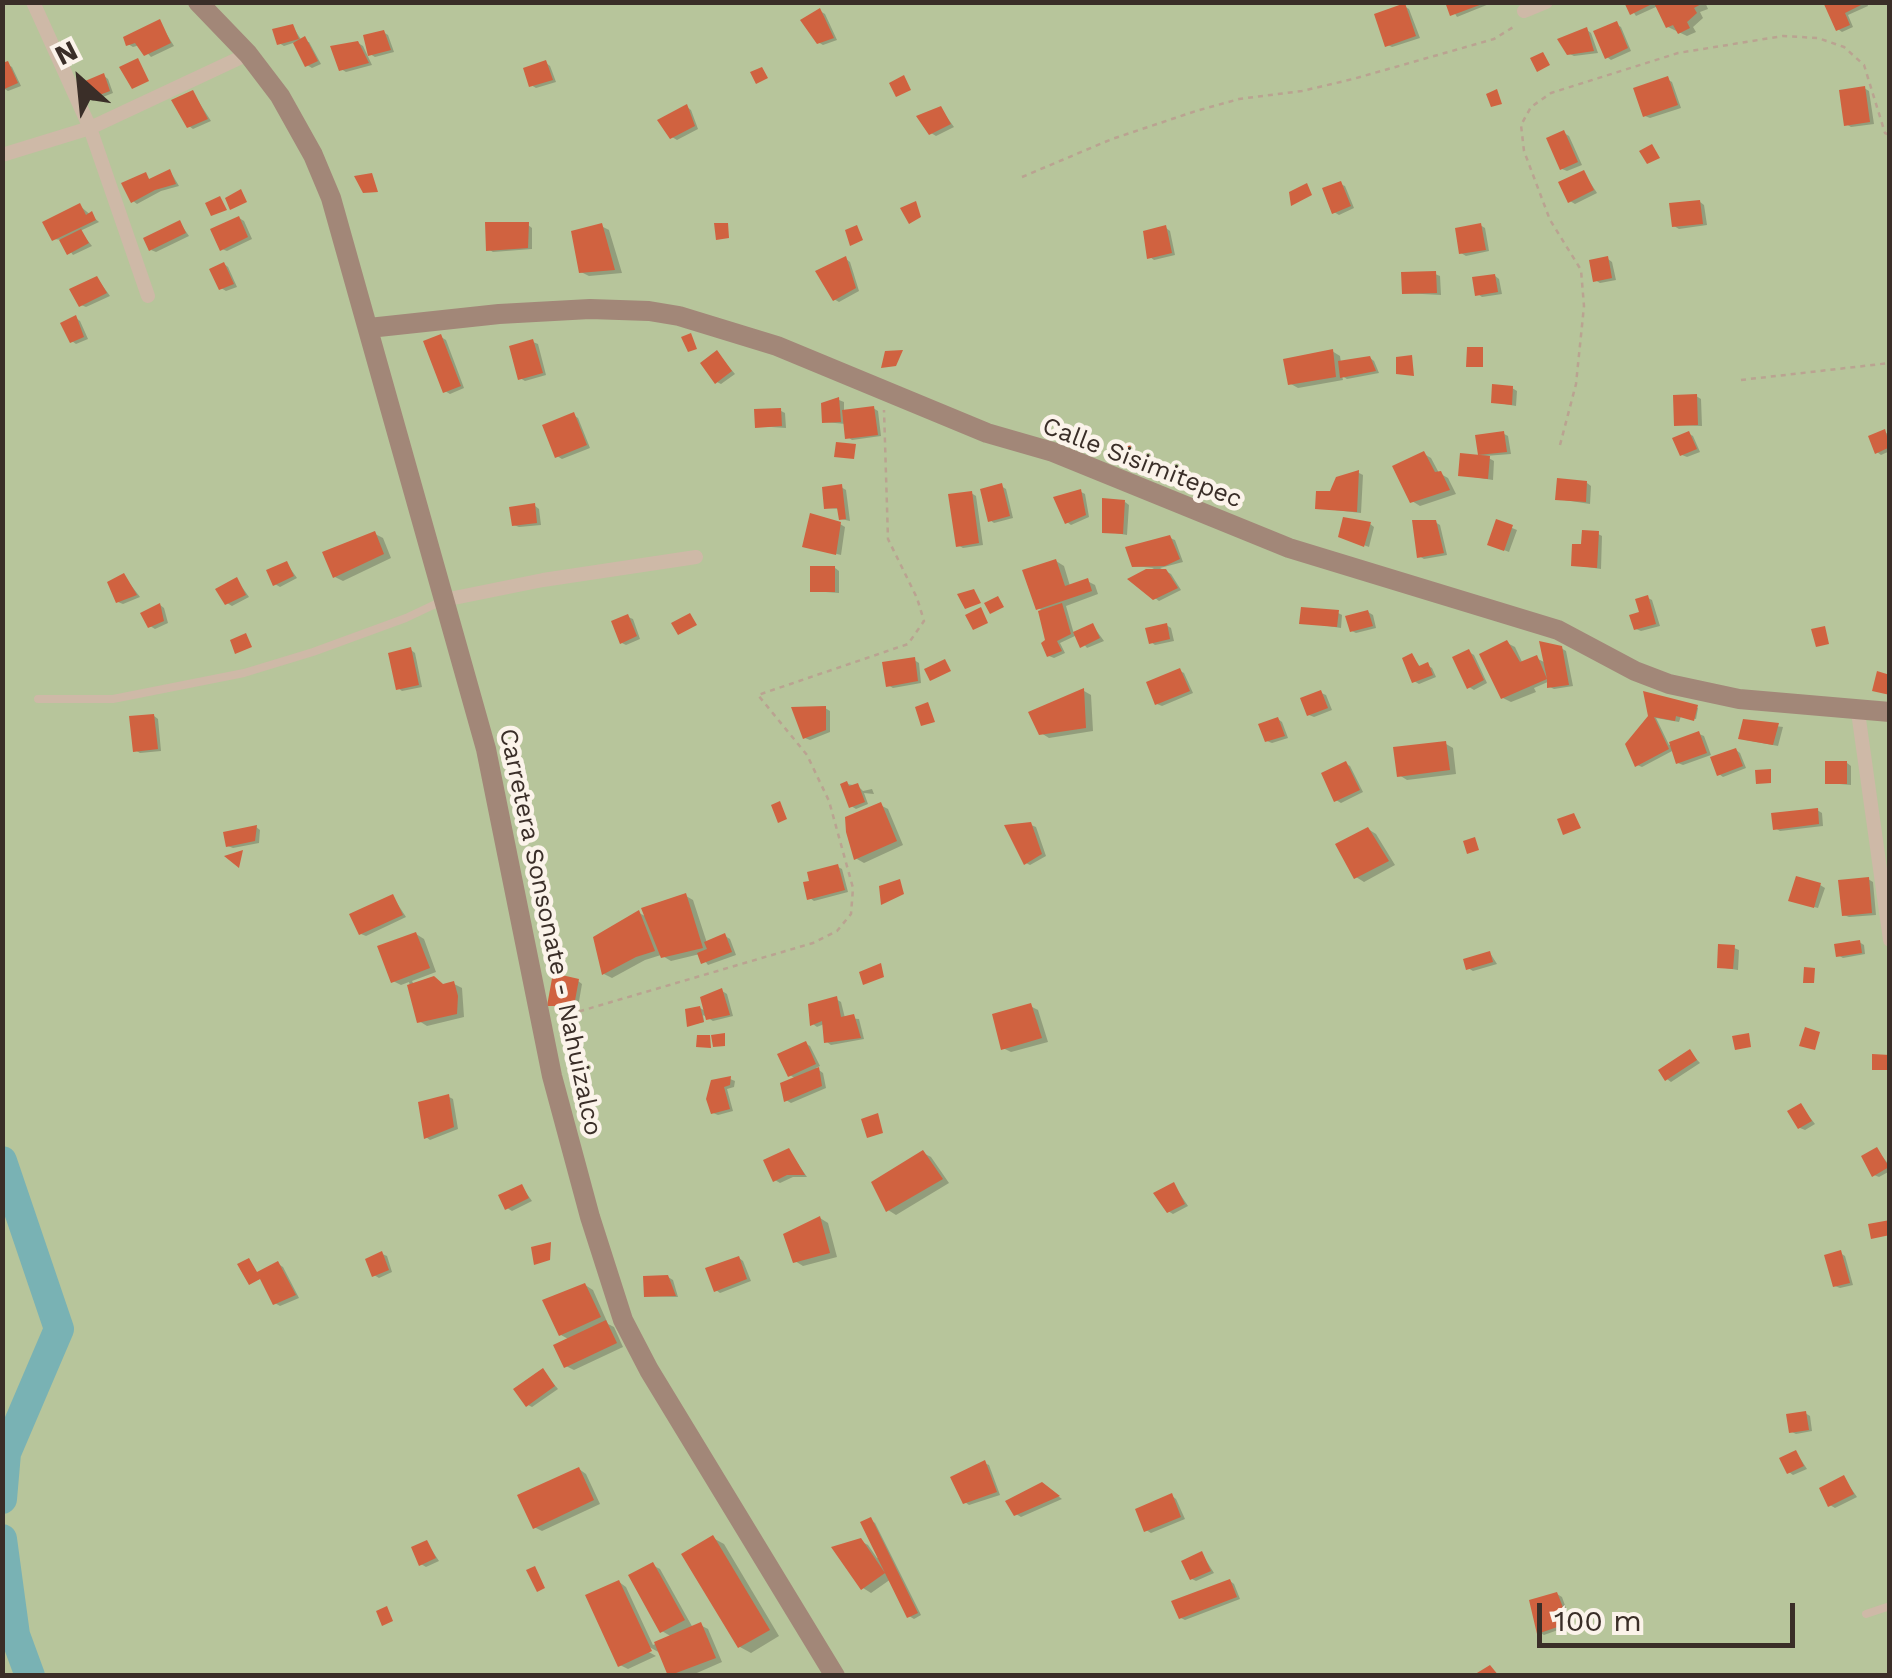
<!DOCTYPE html>
<html>
<head>
<meta charset="utf-8">
<style>
	body { margin:0 }
	#map { position:relative; width:1892px; height:1678px; overflow:hidden; background:#f4e9dd; font-family:"Work Sans",sans-serif }
	canvas { display:block }
	.frame { position:absolute; inset:0; border:5px solid #3a2e28; pointer-events:none }
	.north { position:absolute; left:30px; top:30px; width:100px; height:100px; -webkit-text-stroke:8px #fbf3ea; paint-order:stroke; rotate:333deg; font-size:28px; font-weight:700; line-height:40px; text-align:center; color:#3a2e28 }
	.north::after { content:''; display:block; margin:auto; width:35px; height:45px; background:#3a2e28; clip-path:polygon(50% 0,100% 100%,50% 72%,0 100%) }
	.scale { position:absolute; left:1537px; top:1603px; width:258px; height:45px; box-sizing:border-box; border:5px solid #3a2e28; border-top:0; padding-left:12px; font-size:30px; line-height:35px; white-space:nowrap; color:#3a2e28; -webkit-text-stroke:8px #fbf3ea; paint-order:stroke }
</style>
</head>
<body>
<div id="map">
<canvas width="1892" height="1678"></canvas>
<div class="frame"></div>
<div class="north">N</div>
<div class="scale">100 m</div>
</div>
<script>
const ctx = document.querySelector('canvas').getContext('2d');
ctx.lineJoin = 'round';
function fillPath(path, color) { ctx.fillStyle = color; ctx.fill(path, 'evenodd'); }
const shape = rows => new Path2D(rows.map(r => 'M' + r).join(''));
function strokePath(path, color, width, dash) { ctx.strokeStyle = color; ctx.lineWidth = width; ctx.lineCap = dash ? 'butt' : 'round'; ctx.setLineDash(dash || []); ctx.stroke(path); }
function write(font, color, halo, rows, align = 'center') {
  ctx.font = font + ' "Work Sans",sans-serif'; ctx.lineWidth = 9; ctx.setLineDash([]); ctx.textBaseline = 'middle'; ctx.strokeStyle = halo; ctx.fillStyle = color; for (const [text, x, y, turn = 0] of rows) {
    ctx.save(); ctx.translate(x, y); ctx.rotate((+turn || 0) * Math.PI / 180); ctx.textAlign = isNaN(turn) ? turn : align; if (halo) ctx.strokeText(text, 0, 0); ctx.fillText(text, 0, 0); ctx.restore();
  }
}
fillPath(shape([
	[3,3,1889,3,1889,1675,3,1675]
]), '#b7c59b');
fillPath(shape([
	[1448,2,1494,2,1457,17],
	[1627,2,1705,2,1708,9,1700,12,1703,18,1693,27,1696,32,1687,36,1668,27,1658,6,1636,16],
	[1826,2,1867,2,1868,6,1848,15,1853,27,1842,32,1838,29],
	[1404,6,1409,9,1420,38,1392,47,1388,45],
	[820,11,825,14,837,40,823,45,818,42],
	[159,22,174,46,151,57,140,45,133,47,128,44],
	[1616,24,1621,27,1631,51,1611,60,1607,57],
	[293,27,302,41,309,42,321,64,312,68,307,65,296,42,284,46,279,43],
	[1587,30,1591,33,1598,53,1574,56,1568,53],
	[383,32,388,35,394,52,375,57,370,54],
	[358,43,363,46,372,65,346,72,341,69],
	[546,63,550,66,556,82,536,88,531,85],
	[7,64,12,67,21,86,8,91,3,88],
	[104,76,108,79,113,93,93,101,88,99],
	[1667,79,1672,82,1681,108,1650,118,1645,116],
	[1864,88,1869,91,1874,124,1851,127,1846,124],
	[193,93,211,121,193,129,189,126],
	[687,107,691,110,698,129,677,140,672,137],
	[941,109,954,127,936,136,931,133],
	[1564,133,1569,136,1582,165,1567,171,1562,169],
	[170,171,179,186,161,191,137,204,133,201,145,175,151,181],
	[1584,173,1597,193,1575,204,1570,201],
	[1340,184,1345,186,1354,208,1339,215,1334,212],
	[1700,202,1704,205,1707,225,1679,229,1674,226],
	[80,206,99,222,80,231,92,246,73,255,62,240,53,239],
	[239,218,244,221,252,239,227,251,222,249],
	[180,223,189,236,156,252,151,250],
	[528,225,532,228,532,249,493,252,488,249],
	[1480,225,1485,228,1489,251,1466,256,1461,253],
	[601,226,609,230,622,273,589,276,581,272],
	[1166,228,1170,231,1175,255,1154,260,1150,257],
	[846,259,850,262,859,291,839,302,834,299],
	[1608,259,1612,262,1616,280,1600,283,1595,280],
	[224,264,228,267,237,287,226,291,221,288],
	[1435,274,1440,276,1441,295,1404,293],
	[1495,276,1499,279,1502,294,1482,297,1478,294],
	[97,278,110,296,86,307,81,305],
	[76,318,80,321,88,339,76,344,72,341],
	[441,337,446,340,464,388,450,394,445,391],
	[533,342,538,344,546,375,525,381,520,378],
	[1332,351,1340,356,1341,363,1370,358,1374,361,1379,373,1347,379,1342,376,1343,380,1298,388,1291,384],
	[717,353,735,374,721,384,717,382],
	[1512,388,1517,391,1516,406,1493,402],
	[1696,396,1701,399,1702,426,1677,425],
	[839,400,844,402,844,412,873,408,878,411,881,436,852,440,848,437,846,424,824,422,823,405],
	[781,411,785,413,786,428,757,426],
	[573,415,578,418,590,448,562,459,557,456],
	[1884,432,1890,435,1890,451,1881,455,1877,452],
	[1504,434,1508,436,1511,454,1485,456,1494,461,1493,480,1461,475,1480,457,1478,437],
	[1689,434,1693,436,1700,452,1687,457,1682,455],
	[1424,454,1431,458,1439,473,1448,478,1456,494,1420,506,1412,501],
	[1359,473,1363,475,1361,513,1318,508,1331,494,1338,479],
	[1587,483,1591,486,1590,504,1558,499],
	[1001,486,1006,489,1013,518,994,523,990,520],
	[841,487,846,490,850,521,841,519,840,509,827,508],
	[1081,492,1085,494,1089,517,1071,525,1067,522],
	[971,493,976,496,983,545,963,548,958,545],
	[1125,502,1129,505,1127,535,1104,531],
	[535,506,539,509,541,525,519,527,514,525],
	[1435,522,1440,525,1447,555,1424,559,1419,556],
	[1497,522,1517,530,1509,552,1494,546],
	[840,524,845,527,841,555,805,546],
	[1370,524,1374,527,1369,547,1345,538],
	[375,534,383,538,391,558,343,581,335,577],
	[1598,534,1602,536,1601,569,1574,565],
	[1170,538,1175,540,1183,562,1160,568,1171,574,1181,590,1159,601,1131,580,1154,568,1134,566],
	[1056,561,1064,566,1070,586,1087,581,1095,585,1098,594,1066,606,1074,634,1093,626,1104,641,1087,648,1077,635,1060,643,1065,653,1054,658,1049,656,1045,612,1038,608],
	[287,564,297,578,280,587,275,584],
	[835,568,839,571,839,593,812,591],
	[124,576,140,597,123,604,118,602],
	[237,580,249,597,232,606,227,603],
	[1648,598,1652,600,1660,626,1641,631,1636,629],
	[160,605,164,608,168,623,155,629,150,626],
	[1368,612,1373,615,1376,628,1356,633,1352,631],
	[1338,613,1342,615,1341,628,1302,622],
	[628,617,633,619,640,639,626,645,622,643],
	[1166,625,1171,628,1174,641,1155,645,1151,642],
	[1507,643,1515,647,1523,664,1536,658,1546,663,1561,648,1566,651,1573,686,1554,689,1550,687,1550,681,1534,688,1536,692,1511,702,1503,698],
	[411,650,415,653,422,687,402,691,398,688],
	[1469,652,1474,655,1487,683,1474,690,1469,687],
	[1412,656,1421,668,1427,665,1432,668,1436,677,1419,684,1414,681],
	[914,660,919,663,921,683,893,688,888,685],
	[1180,671,1184,673,1193,693,1162,706,1157,704],
	[1084,691,1091,695,1093,731,1049,738,1041,733],
	[1321,693,1326,695,1332,710,1314,717,1309,715],
	[1683,704,1698,708,1696,719,1681,716,1679,722,1656,718,1669,745,1699,734,1704,736,1711,755,1683,765,1678,763,1674,750,1642,767,1637,765,1650,717],
	[825,708,830,711,830,732,810,740,805,738],
	[154,716,158,719,161,751,140,753,135,750],
	[1278,719,1282,722,1288,738,1272,743,1267,741],
	[1745,722,1783,727,1778,746,1746,740],
	[1446,744,1453,748,1456,774,1407,780,1399,775],
	[1736,750,1740,753,1746,768,1723,777,1719,774],
	[1847,763,1851,766,1851,785,1828,783],
	[1346,764,1350,766,1363,792,1341,803,1336,800],
	[847,784,858,786,863,791,872,789,874,794,864,793,868,804,856,809,851,806],
	[880,805,888,809,903,845,864,863,857,859],
	[1817,810,1822,813,1823,826,1780,831,1775,828],
	[1031,825,1036,827,1046,856,1030,865,1026,863],
	[256,827,260,830,259,843,233,848,228,846],
	[1368,829,1376,834,1395,865,1364,882,1356,877],
	[838,867,842,869,848,892,814,901,810,898,812,883],
	[1868,879,1873,882,1876,915,1849,917,1844,915],
	[1820,885,1825,888,1818,908,1796,902],
	[686,896,693,900,707,943,725,936,730,939,736,955,708,965,700,954,671,961,661,955,645,960,612,978,604,974,639,913,647,917],
	[393,897,406,917,366,936,361,934],
	[416,934,424,939,436,972,412,981,414,985,454,984,462,988,464,1017,427,1026,419,1021,409,982,401,985,393,981],
	[1859,942,1864,945,1865,954,1843,958,1838,955],
	[1734,948,1739,950,1738,970,1719,967],
	[1490,953,1497,964,1473,971,1468,968],
	[578,981,582,984,578,1007,550,1004],
	[722,991,727,994,733,1016,713,1021,703,1015,704,1022,690,1025,700,1008,707,1012],
	[836,999,841,1002,845,1018,859,1019,864,1039,831,1045,827,1042,824,1024,817,1027,813,1024],
	[1030,1006,1038,1010,1048,1042,1011,1052,1003,1048],
	[806,1044,810,1046,820,1066,816,1068,823,1073,826,1088,791,1103,786,1100,796,1079,790,1075],
	[1690,1052,1700,1063,1671,1082,1667,1079],
	[730,1079,735,1081,734,1087,727,1089,733,1111,718,1115,713,1113,709,1099],
	[449,1097,453,1099,458,1129,430,1140,426,1137],
	[1801,1106,1815,1124,1805,1130,1800,1128],
	[1877,1150,1890,1166,1890,1171,1879,1177,1874,1175],
	[789,1151,807,1177,793,1177,780,1183,775,1180],
	[923,1153,931,1157,949,1183,896,1215,888,1210],
	[1174,1185,1188,1206,1173,1214,1168,1211],
	[522,1187,532,1201,512,1211,507,1208],
	[820,1218,828,1223,837,1257,803,1266,795,1261],
	[1840,1253,1845,1256,1853,1285,1840,1288,1835,1286],
	[382,1254,387,1256,392,1272,379,1278,374,1275],
	[739,1258,743,1261,751,1281,720,1293,716,1290],
	[278,1264,283,1267,299,1298,280,1306,275,1303,262,1278,250,1283,257,1275],
	[668,1277,673,1280,678,1297,647,1296],
	[585,1285,593,1290,608,1324,614,1327,623,1347,574,1370,566,1366,570,1340,561,1335],
	[543,1371,558,1389,532,1407,528,1405],
	[1805,1413,1810,1416,1812,1431,1796,1434,1792,1432],
	[1796,1452,1807,1469,1793,1475,1789,1472],
	[984,1463,989,1465,1000,1495,969,1505,965,1502],
	[579,1469,586,1474,600,1504,542,1531,534,1527],
	[1844,1478,1857,1497,1835,1508,1830,1505],
	[1047,1488,1062,1499,1021,1517,1016,1514],
	[1172,1496,1176,1499,1185,1519,1151,1533,1146,1530],
	[871,1520,875,1523,921,1615,914,1619,909,1616,891,1579,871,1593,863,1588,860,1541,868,1545,877,1558,880,1557],
	[713,1538,724,1544,779,1636,751,1653,740,1647],
	[427,1543,439,1561,426,1567,421,1564],
	[1202,1554,1214,1573,1196,1581,1192,1579],
	[652,1565,660,1569,693,1628,700,1625,708,1629,722,1662,690,1676,670,1676,662,1654,642,1643,640,1647,656,1656,628,1669,620,1665,619,1582,626,1587,653,1645,672,1637,662,1631],
	[1230,1581,1234,1584,1240,1599,1185,1620,1181,1618],
	[1557,1594,1562,1597,1572,1625,1544,1635,1539,1632]
]), '#0003');
strokePath(shape([
	[2,1161,59,1329,6,1453,2,1499],
	[2,1539,15,1635,30,1676]
]), '#79b2b4', 30);
fillPath(shape([
	[1445,2,1485,2,1485,3,1450,16],
	[1624,2,1705,2,1694,8,1697,13,1687,22,1690,28,1678,34,1673,25,1666,28,1654,3,1630,15],
	[1823,2,1867,2,1845,13,1850,25,1836,31],
	[1405,3,1416,36,1385,47,1374,14],
	[820,8,834,38,817,44,800,20],
	[160,19,171,43,144,56,135,43,126,46,123,37],
	[1617,21,1628,48,1605,59,1593,31],
	[293,24,299,39,277,45,272,29],
	[1587,27,1594,51,1567,55,1557,39],
	[384,30,391,50,368,56,363,35],
	[305,36,318,61,305,67,293,43],
	[358,41,369,63,339,71,330,46],
	[1543,52,1550,65,1537,72,1530,58],
	[138,58,149,81,132,89,119,67],
	[546,60,553,80,529,87,523,68],
	[8,61,18,83,2,90,2,63],
	[762,67,768,78,756,84,750,72],
	[104,73,110,91,86,100,78,84],
	[904,75,911,90,896,97,889,83],
	[1668,76,1678,105,1643,117,1633,88],
	[1865,86,1870,122,1844,126,1839,90],
	[1497,89,1502,104,1491,107,1486,94],
	[193,90,208,119,187,128,171,100],
	[687,104,695,126,670,139,657,120],
	[941,106,951,124,929,135,916,116],
	[1564,130,1578,162,1560,170,1546,138],
	[1652,144,1660,158,1647,164,1639,151],
	[170,169,176,184,155,190,131,203,121,183,146,172,149,179],
	[1584,170,1594,190,1568,203,1558,182],
	[372,173,378,192,363,193,354,176],
	[1341,181,1351,206,1332,214,1322,188],
	[1307,183,1312,195,1291,206,1289,192],
	[241,189,247,202,230,210,225,198],
	[220,196,227,210,211,216,205,203],
	[1700,200,1703,224,1672,227,1669,203],
	[916,201,921,217,909,224,900,208],
	[80,203,86,215,92,211,96,220,52,241,42,222],
	[239,216,248,237,220,251,210,229],
	[180,220,186,233,149,251,143,238],
	[485,222,529,222,528,248,486,251],
	[602,223,615,270,579,273,571,231],
	[714,223,728,223,729,238,716,240],
	[1481,223,1486,250,1459,254,1455,228],
	[857,225,863,240,850,246,845,230],
	[1166,225,1172,253,1147,259,1143,231],
	[81,229,89,243,67,255,59,240],
	[846,256,856,288,833,301,815,271],
	[1608,256,1612,278,1593,282,1589,260],
	[224,262,234,284,219,290,209,269],
	[1436,271,1437,293,1402,294,1401,272],
	[1495,274,1498,292,1475,296,1472,277],
	[97,276,107,293,79,307,69,289],
	[76,315,84,337,70,343,60,323],
	[691,333,697,349,688,352,681,337],
	[441,334,461,386,443,393,423,341],
	[533,339,543,373,518,380,509,346],
	[1467,347,1483,347,1483,367,1466,367],
	[1333,349,1336,377,1288,385,1283,359],
	[717,350,732,371,715,384,700,363],
	[903,350,896,366,881,368,885,351],
	[1412,355,1414,376,1396,374,1396,357],
	[1370,356,1376,371,1340,378,1338,361],
	[1492,384,1513,386,1512,405,1491,403],
	[1697,394,1698,425,1674,426,1673,395],
	[839,397,841,422,822,423,821,403],
	[874,406,878,435,845,439,842,410],
	[781,408,782,426,755,428,754,409],
	[574,412,587,445,555,458,542,425],
	[1885,429,1890,447,1875,454,1868,436],
	[1504,431,1507,452,1478,455,1475,435],
	[1689,431,1697,449,1680,456,1672,438],
	[836,442,856,444,854,459,834,457],
	[1116,442,1131,444,1129,463,1113,462],
	[1424,451,1435,472,1441,471,1450,490,1410,503,1392,466],
	[1460,453,1490,456,1488,479,1458,476],
	[1359,470,1357,512,1315,509,1316,491,1330,491,1336,477],
	[1557,478,1587,481,1586,502,1555,500],
	[1002,483,1010,516,988,522,980,489],
	[842,484,846,519,839,520,837,508,824,509,822,487],
	[1081,489,1086,515,1065,524,1053,497],
	[972,491,979,543,956,547,948,494],
	[1102,498,1125,500,1123,534,1102,533],
	[535,503,537,523,512,526,509,507],
	[810,513,841,522,836,555,802,547],
	[1343,517,1371,522,1364,547,1338,537],
	[1496,519,1513,525,1504,551,1487,545],
	[1412,520,1436,520,1444,553,1417,558],
	[1582,530,1599,531,1597,568,1571,566,1572,544,1581,544],
	[375,531,384,554,333,578,322,552],
	[1170,535,1180,559,1165,566,1132,567,1125,547],
	[1056,559,1065,586,1088,578,1092,591,1036,610,1022,570],
	[287,561,294,576,273,586,266,570],
	[810,566,835,566,835,592,810,592],
	[1146,569,1166,569,1178,588,1153,600,1127,579],
	[124,573,137,595,116,603,107,582],
	[237,577,246,595,225,605,215,589],
	[974,589,981,603,965,609,957,594],
	[1648,595,1656,624,1634,630,1629,615,1639,612,1635,599],
	[998,596,1004,607,990,614,984,603],
	[160,603,164,621,148,628,140,613],
	[1062,603,1071,634,1057,641,1062,651,1047,657,1041,643,1045,640,1038,611],
	[981,607,988,623,973,630,965,615],
	[1301,607,1339,610,1337,627,1299,624],
	[1368,610,1373,626,1350,632,1345,616],
	[690,613,697,625,678,635,671,623],
	[628,614,637,636,620,644,611,621],
	[1093,623,1100,638,1080,648,1073,632],
	[1167,623,1170,639,1149,644,1145,628],
	[1825,626,1829,644,1816,647,1811,629],
	[246,633,252,647,235,654,230,640],
	[1507,640,1520,662,1537,655,1547,679,1539,641,1562,646,1569,685,1547,688,1547,679,1501,699,1479,654],
	[411,647,419,685,396,690,388,653],
	[1469,649,1484,680,1467,689,1452,657],
	[1412,653,1419,666,1428,662,1433,675,1412,683,1402,658],
	[915,657,918,681,886,687,882,662],
	[945,659,951,671,930,681,924,669],
	[1180,668,1190,691,1155,705,1146,682],
	[1877,671,1890,675,1890,695,1872,691],
	[1084,688,1086,728,1039,735,1028,712],
	[1321,690,1328,708,1307,716,1300,698],
	[1643,691,1698,705,1694,721,1676,716,1675,721,1654,717,1669,749,1635,767,1625,744,1648,716],
	[928,702,935,722,921,726,915,707],
	[826,706,826,730,803,739,791,707],
	[154,714,158,749,133,752,129,716],
	[1278,717,1285,736,1265,742,1258,724],
	[1743,719,1779,723,1773,745,1738,739],
	[1699,731,1707,753,1676,764,1669,742],
	[1446,741,1450,770,1397,777,1393,747],
	[1736,748,1743,766,1717,776,1710,757],
	[1346,761,1360,790,1334,802,1321,773],
	[1825,761,1847,761,1847,784,1825,784],
	[1771,769,1771,783,1756,784,1755,770],
	[847,781,849,786,858,783,865,802,849,808,840,784],
	[780,801,787,819,778,823,771,805],
	[881,802,897,841,854,860,846,832,845,817],
	[1818,808,1819,824,1773,830,1771,813],
	[1574,813,1581,828,1563,835,1557,819],
	[1031,822,1042,854,1024,865,1004,825],
	[257,825,255,841,226,847,223,832],
	[1368,827,1389,861,1354,879,1335,844],
	[1475,837,1479,850,1467,854,1463,841],
	[243,850,239,868,224,856],
	[838,864,845,890,807,900,803,882,809,881,807,872],
	[1796,876,1821,883,1814,908,1788,901],
	[1869,877,1872,913,1842,916,1838,880],
	[900,879,904,894,881,905,879,886],
	[686,893,703,948,661,958,641,908],
	[393,894,403,915,359,935,349,914],
	[639,910,655,951,636,957,602,975,593,937],
	[416,932,430,968,391,983,377,946],
	[725,933,732,952,701,964,697,953,707,949,704,942],
	[1860,940,1862,953,1836,957,1834,944],
	[1718,944,1735,945,1733,969,1717,968],
	[1490,951,1493,962,1466,970,1463,959],
	[881,963,884,977,863,985,859,972],
	[1804,967,1815,968,1814,983,1803,983],
	[553,973,579,979,574,1006,547,1006],
	[434,976,443,984,454,981,458,996,457,1014,417,1023,407,985],
	[722,988,730,1015,706,1020,700,997],
	[837,996,841,1017,854,1014,861,1038,824,1043,822,1021,810,1026,808,1004],
	[1031,1003,1042,1038,1001,1050,992,1014],
	[700,1006,704,1022,687,1027,685,1009],
	[1805,1027,1820,1032,1815,1050,1799,1046],
	[725,1033,725,1046,713,1047,711,1035],
	[1749,1033,1751,1047,1735,1050,1732,1036],
	[697,1035,710,1035,711,1048,696,1047],
	[806,1041,816,1064,788,1077,777,1054],
	[1690,1049,1697,1060,1665,1081,1658,1070],
	[1872,1054,1890,1055,1890,1070,1872,1070],
	[819,1067,822,1086,784,1102,780,1083],
	[731,1076,730,1085,724,1087,730,1109,711,1114,706,1099,711,1080],
	[449,1094,454,1127,424,1139,418,1102],
	[1801,1103,1812,1121,1798,1129,1787,1111],
	[878,1113,883,1133,867,1138,861,1119],
	[1877,1147,1889,1167,1872,1177,1861,1156],
	[789,1148,805,1175,787,1175,773,1182,763,1160],
	[923,1150,943,1179,886,1212,871,1182],
	[1174,1182,1185,1204,1167,1213,1153,1193],
	[522,1184,529,1198,505,1210,498,1195],
	[820,1216,830,1253,793,1263,783,1234],
	[1890,1220,1890,1235,1871,1239,1868,1224],
	[551,1242,550,1260,534,1265,531,1247],
	[1841,1250,1850,1283,1833,1287,1824,1255],
	[382,1251,389,1270,372,1277,365,1259],
	[739,1256,747,1279,714,1292,705,1268],
	[249,1258,257,1272,278,1261,296,1295,273,1305,260,1279,249,1285,237,1264],
	[668,1275,676,1296,644,1297,643,1276],
	[585,1283,601,1317,559,1336,542,1300],
	[606,1320,617,1343,564,1368,553,1345],
	[543,1368,555,1386,526,1407,513,1389],
	[1806,1411,1809,1430,1789,1433,1786,1414],
	[1796,1450,1804,1466,1787,1474,1779,1458],
	[985,1460,997,1492,963,1504,950,1477],
	[579,1467,594,1500,533,1529,517,1495],
	[1844,1475,1854,1494,1828,1507,1819,1488],
	[1042,1482,1060,1496,1014,1516,1005,1501],
	[1172,1493,1181,1517,1144,1532,1135,1509],
	[871,1517,918,1613,907,1618,860,1522],
	[713,1535,770,1630,738,1648,681,1554],
	[861,1538,885,1573,861,1590,831,1547],
	[427,1540,436,1558,419,1566,411,1547],
	[1202,1551,1211,1571,1190,1580,1181,1561],
	[653,1562,685,1620,660,1633,628,1575],
	[535,1566,545,1588,537,1592,526,1570],
	[1230,1579,1237,1597,1179,1619,1171,1601],
	[619,1580,652,1651,618,1667,585,1595],
	[1557,1592,1569,1623,1537,1634,1529,1600],
	[387,1606,393,1621,382,1626,376,1611],
	[701,1622,716,1658,668,1676,654,1642],
	[1490,1665,1499,1676,1472,1676]
]), '#d06240');
strokePath(shape([
	[1022,177,1112,139,1196,111,1239,99,1302,91,1353,79,1494,39,1515,26],
	[1741,380,1890,363],
	[1560,445,1576,384,1584,306,1581,270,1550,220,1524,151,1521,125,1531,107,1551,93,1678,53,1783,36,1818,38,1844,47,1864,65,1885,133,1890,135],
	[560,1017,813,943,837,931,851,914,853,888,829,801,807,755,758,695,908,644,924,621,917,598,888,539,884,410]
]), '#baa391', 2.5, [5, 5]);
strokePath(shape([
	[38,699,113,699,244,673,313,652,406,618,444,600],
	[1866,1614,1890,1606]
]), '#ceb9a7', 8);
strokePath(shape([
	[33,2,90,128,148,296],
	[1524,11,1546,2],
	[2,155,90,128,248,54],
	[444,600,543,580,696,557],
	[1858,712,1890,940]
]), '#ceb9a7', 14);
strokePath(shape([
	[198,2,248,54,280,96,313,155,331,198,486,749,552,1076,590,1217,623,1320,649,1370,835,1676],
	[369,328,499,314,590,309,649,311,679,316,777,346,987,433,1053,452,1289,548,1558,630,1635,671,1669,684,1739,699,1890,712]
]), '#a28778', 20);
write('25px', '#3a2e28', '#fbf3ea', [
	["Calle Sisimitepec",1142,463,21],
	["Carretera Sonsonate - Nahuizalco",550,932,78]
]);
</script>
</body>
</html>
